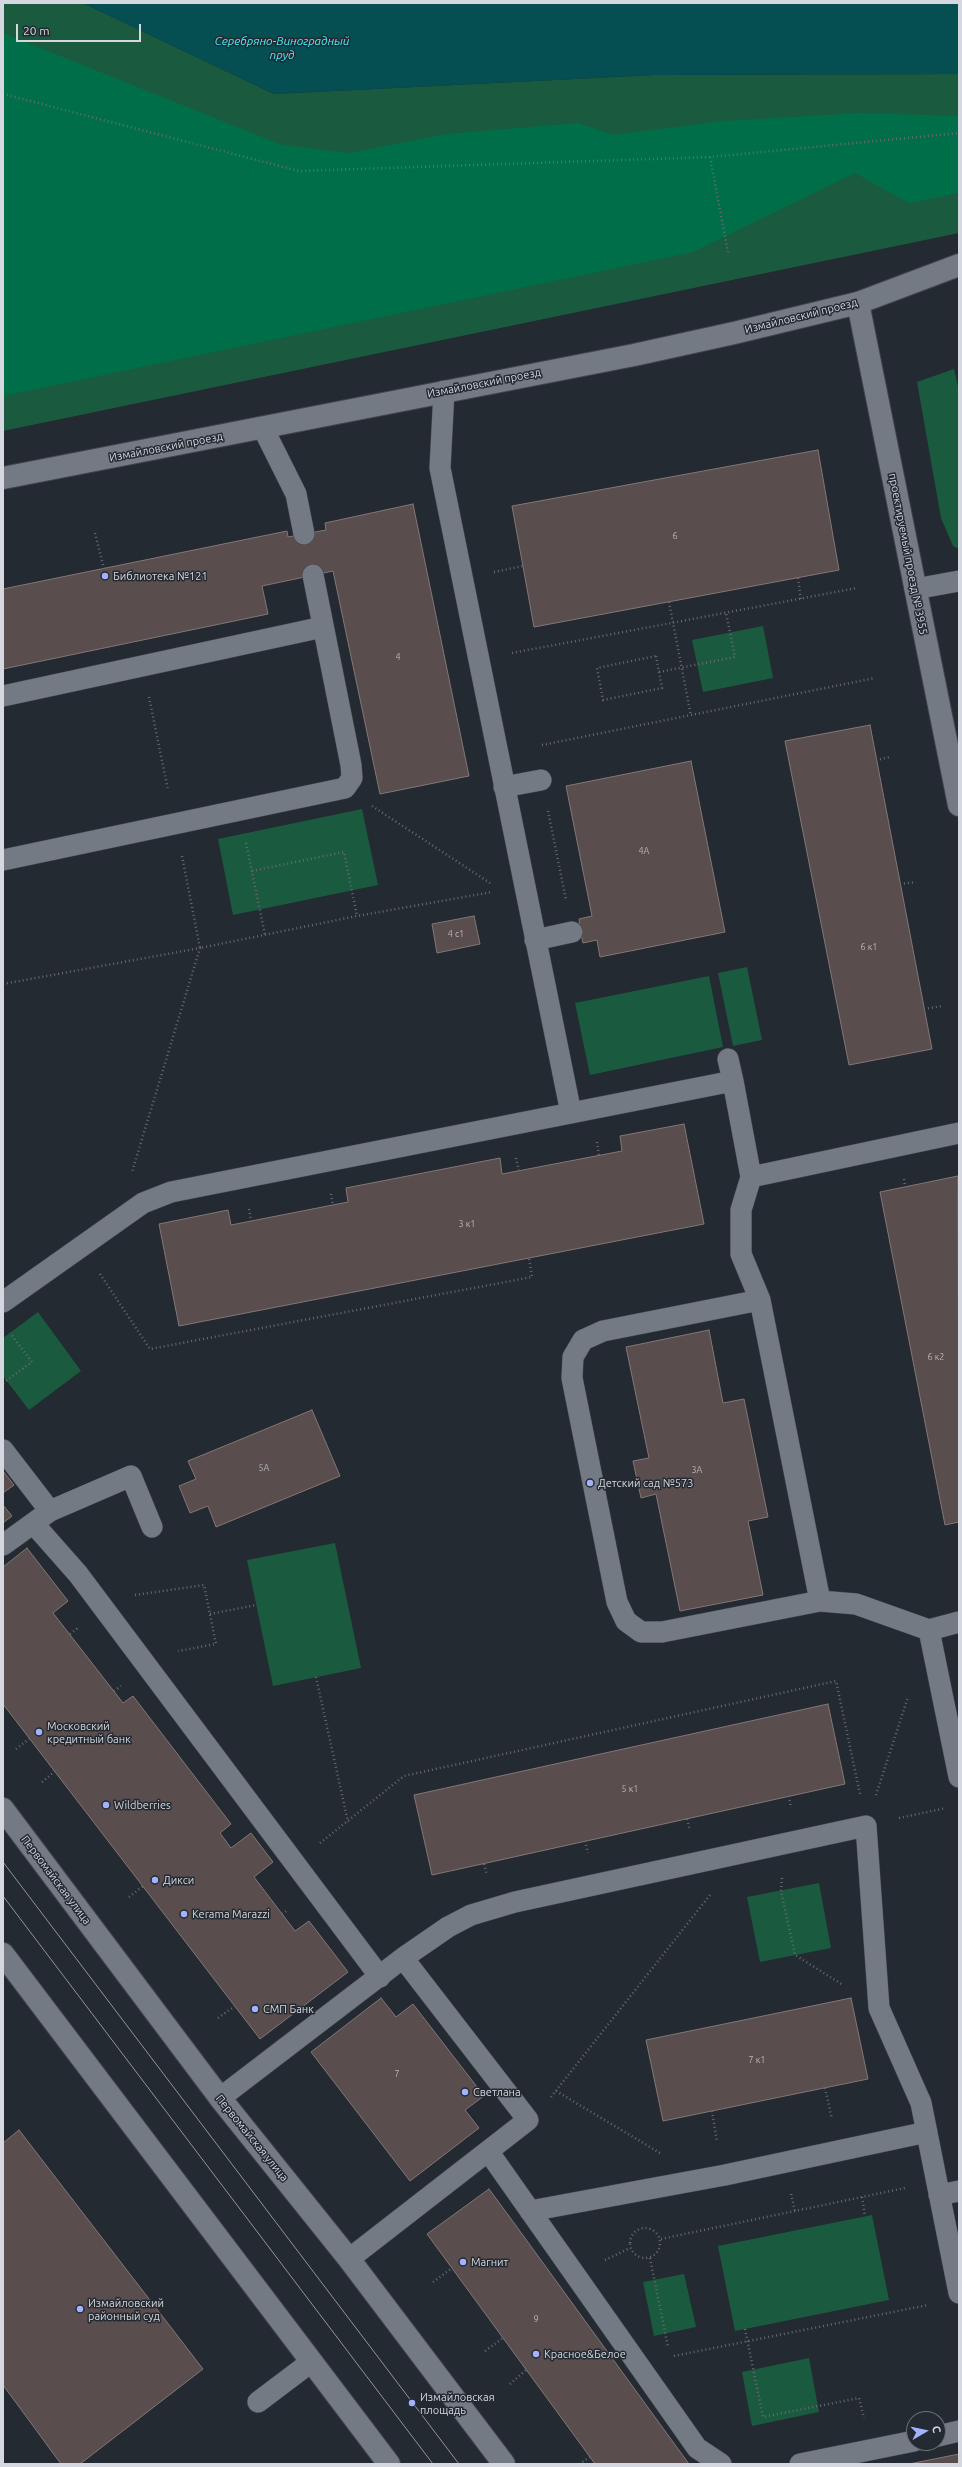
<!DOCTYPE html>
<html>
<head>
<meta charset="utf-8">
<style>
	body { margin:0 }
	#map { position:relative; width:962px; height:2467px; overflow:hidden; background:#242a32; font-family:Ubuntu,sans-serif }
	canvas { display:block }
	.frame { position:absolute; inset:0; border:4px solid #d5d8de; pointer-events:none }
	.north { position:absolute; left:906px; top:2411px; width:40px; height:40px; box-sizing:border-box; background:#242a32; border:1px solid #6b7077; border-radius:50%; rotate:81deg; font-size:11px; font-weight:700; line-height:16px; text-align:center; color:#d5d8de }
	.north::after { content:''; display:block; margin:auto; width:14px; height:18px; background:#a2b2fd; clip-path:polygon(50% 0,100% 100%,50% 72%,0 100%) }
	.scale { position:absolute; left:16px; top:24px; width:125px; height:18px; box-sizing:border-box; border:2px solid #d5d8de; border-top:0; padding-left:5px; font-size:12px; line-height:14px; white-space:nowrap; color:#d5d8de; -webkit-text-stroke:3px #242a32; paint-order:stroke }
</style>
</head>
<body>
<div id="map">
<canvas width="962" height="2467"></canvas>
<div class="frame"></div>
<div class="north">С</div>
<div class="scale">20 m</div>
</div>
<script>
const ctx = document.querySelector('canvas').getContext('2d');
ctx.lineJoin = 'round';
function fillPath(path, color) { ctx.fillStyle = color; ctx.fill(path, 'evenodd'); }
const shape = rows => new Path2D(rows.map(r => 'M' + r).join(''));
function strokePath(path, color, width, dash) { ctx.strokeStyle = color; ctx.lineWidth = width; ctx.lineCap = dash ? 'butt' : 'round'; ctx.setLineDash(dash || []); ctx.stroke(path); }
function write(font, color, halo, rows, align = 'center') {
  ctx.font = font + ' Ubuntu,sans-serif'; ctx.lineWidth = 3; ctx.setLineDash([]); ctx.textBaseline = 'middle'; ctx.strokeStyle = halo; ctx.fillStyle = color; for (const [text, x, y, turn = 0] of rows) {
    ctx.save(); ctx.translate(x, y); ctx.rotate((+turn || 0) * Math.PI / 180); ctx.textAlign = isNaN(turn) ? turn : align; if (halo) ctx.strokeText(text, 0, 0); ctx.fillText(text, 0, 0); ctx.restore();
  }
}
fillPath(shape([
	[3,3,83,3,274,94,655,75,959,74,959,233,3,431],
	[954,369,959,391,959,549,953,546,941,518,917,382],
	[763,626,773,678,703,692,692,640],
	[362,809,378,885,233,915,218,839],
	[747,967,762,1040,733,1046,718,973],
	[709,976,723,1047,590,1075,575,1003],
	[38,1312,81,1371,29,1410,3,1376,3,1338],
	[335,1543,361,1668,273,1686,247,1560],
	[819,1883,831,1948,760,1962,747,1897],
	[872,2215,889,2300,735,2331,718,2246],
	[684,2274,696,2327,654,2336,643,2282],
	[809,2358,819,2412,752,2426,742,2372]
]), '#1a5a3f');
fillPath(shape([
	[3,33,282,145,349,153,447,134,578,123,613,135,725,121,859,113,959,116,959,193,909,203,855,173,693,252,3,396]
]), '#006f49');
fillPath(shape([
	[83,3,959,3,959,74,655,75,274,94]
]), '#054e52');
const building = shape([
	[818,450,839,570,534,627,512,506,818,450],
	[413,504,469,776,380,794,333,571,262,586,268,614,3,669,3,589,287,531,288,537,326,530,325,523,413,504],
	[870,725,932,1049,849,1065,785,741,870,725],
	[691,761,725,932,600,957,597,940,583,943,580,930,579,919,592,916,566,786,691,761],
	[474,916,480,944,437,953,432,924,474,916],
	[684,1124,704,1224,179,1326,159,1224,228,1210,231,1225,348,1202,346,1188,500,1158,502,1174,622,1151,620,1136,684,1124],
	[958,1176,959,1522,945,1525,880,1192,958,1176],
	[709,1330,723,1403,744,1399,768,1517,748,1521,763,1595,680,1611,656,1494,641,1498,633,1461,649,1458,626,1347,709,1330],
	[312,1410,340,1476,216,1527,208,1506,190,1513,179,1486,196,1479,188,1461,312,1410],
	[3,1471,14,1485,3,1493,3,1471],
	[3,1505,12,1516,3,1523,3,1505],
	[27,1548,68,1601,53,1613,123,1703,133,1696,231,1824,220,1833,231,1848,251,1833,273,1862,254,1877,295,1931,309,1921,348,1972,260,2039,3,1704,3,1567,27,1548],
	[828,1704,845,1784,432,1875,414,1795,828,1704],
	[381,1998,396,2017,413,2004,484,2096,465,2110,479,2128,410,2181,311,2052,381,1998],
	[851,1998,868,2079,663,2121,646,2040,851,1998],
	[19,2130,203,2369,80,2464,61,2464,3,2385,3,2143,19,2130],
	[489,2189,514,2223,689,2464,595,2464,590,2457,427,2234,489,2189],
	[959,2454,959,2464,909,2464,959,2454]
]);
fillPath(building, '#5a4d4d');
strokePath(building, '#847676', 1);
const lane = shape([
	[444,391,440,468,571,1113],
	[263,428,296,494,304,534],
	[915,589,959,581],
	[3,696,323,627],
	[504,787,541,780],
	[3,860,345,788,352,778,351,765,313,575],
	[535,940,572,932],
	[728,1059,733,1081],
	[751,1177,741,1210,741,1254,760,1300],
	[3,1302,143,1203,171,1192,733,1081,751,1177,959,1133],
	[3,1450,50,1511,3,1545],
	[50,1511,131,1476,152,1527],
	[33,1523,78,1574,380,1977],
	[820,1601,760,1300,603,1331,583,1340,573,1357,572,1378,617,1602,626,1621,641,1632,662,1632,820,1601,856,1604,929,1630,959,1622],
	[929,1630,959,1777],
	[403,1958,448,1927,471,1915,515,1902,866,1826,879,2008,921,2103,959,2293],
	[220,2098,403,1958,528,2120,349,2259],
	[488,2151,697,2448,721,2464],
	[939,2195,959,2191],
	[530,2211,725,2175,927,2132],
	[258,2402,311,2362],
	[938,2436,959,2431],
	[800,2464,914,2441]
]);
const street = shape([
	[858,303,959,805]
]);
const secondary = shape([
	[3,478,634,355,734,333,858,303,959,265],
	[3,1809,220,2098,349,2259,504,2464],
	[3,1954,389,2464]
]);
strokePath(lane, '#42454d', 22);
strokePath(street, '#42454d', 24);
strokePath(secondary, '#42454d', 24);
strokePath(shape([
	[3,94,299,171,710,157,959,133],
	[710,157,728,252],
	[95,533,104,569],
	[494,572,523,566],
	[798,578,801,600],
	[669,602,691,716],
	[512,653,857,588],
	[656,656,662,688,603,700,597,668,656,656],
	[659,672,735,657,726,613],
	[149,697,168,790],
	[542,745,875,678],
	[876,760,890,757],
	[372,806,490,883],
	[548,811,566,900],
	[246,843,265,935],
	[182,856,200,948,357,916,492,892],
	[252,871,344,852,357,916],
	[900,884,916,882],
	[3,984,200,948,132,1172],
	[924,1009,942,1006],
	[597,1142,599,1155],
	[516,1158,519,1171],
	[904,1179,905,1186],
	[331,1194,333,1205],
	[249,1209,251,1221],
	[100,1274,150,1349,532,1277,529,1258],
	[3,1383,32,1362,10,1333],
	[135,1595,204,1585,216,1644,178,1651],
	[210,1614,256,1605],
	[70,1634,78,1628],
	[316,1677,348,1822],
	[114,1691,121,1686],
	[16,1749,29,1739],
	[42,1782,55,1771],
	[876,1795,908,1697],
	[789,1796,791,1808],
	[899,1818,946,1808],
	[687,1819,690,1830],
	[585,1841,588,1853],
	[320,1843,404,1776,836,1681,860,1794],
	[484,1864,487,1875],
	[782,1878,781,1891,795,1955,843,1985],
	[129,1897,143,1886],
	[282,1914,288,1910],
	[218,2018,235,2006],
	[825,2088,832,2119],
	[556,2091,660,2153],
	[551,2097,710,1895],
	[712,2111,717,2142],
	[791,2194,795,2211],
	[862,2197,865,2216],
	'630 2243a15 15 0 1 1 30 0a15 15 0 1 1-30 0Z',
	[661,2239,905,2188],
	[650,2258,668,2347],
	[605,2260,630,2248],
	[433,2282,452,2268],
	[745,2329,763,2417,859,2398,864,2418],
	[485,2351,503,2338],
	[674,2356,928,2305],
	[510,2384,526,2370],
	[579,2464,590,2457]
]), '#666b72', 2.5, [1, 3]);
strokePath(lane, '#737a84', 21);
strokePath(street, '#737a84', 22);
strokePath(secondary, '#737a84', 22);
strokePath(shape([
	[3,1862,459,2464],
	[3,1896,433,2464]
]), '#91959c', 1);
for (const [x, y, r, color] of [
	[105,576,4,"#a2b2fd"],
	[590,1483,4,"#a2b2fd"],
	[39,1732,4,"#a2b2fd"],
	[106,1805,4,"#a2b2fd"],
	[155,1880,4,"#a2b2fd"],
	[184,1914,4,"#a2b2fd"],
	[255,2009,4,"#a2b2fd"],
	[465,2092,4,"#a2b2fd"],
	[463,2262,4,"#a2b2fd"],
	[80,2309,4,"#a2b2fd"],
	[536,2354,4,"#a2b2fd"],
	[412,2403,4,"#a2b2fd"]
]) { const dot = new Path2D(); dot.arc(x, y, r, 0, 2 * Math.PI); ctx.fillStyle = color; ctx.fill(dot); strokePath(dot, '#242a32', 1.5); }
write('9px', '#b6b5ba', null, [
	["6",675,536],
	["4",398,657],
	["4А",644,851],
	["4 с1",456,934],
	["6 к1",869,947],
	["3 к1",467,1224],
	["6 к2",936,1357],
	["5А",264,1468],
	["3А",697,1470],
	["5 к1",630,1789],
	["7 к1",757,2060],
	["7",397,2074],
	["9",536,2319]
]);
write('11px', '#d5d8de', '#242a32', [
	["Измайловский проезд",801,316,-14],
	["Измайловский проезд",484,383,-11],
	["Измайловский проезд",166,447,-11],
	["проектируемый проезд № 3955",908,554,79],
	["Первомайская улица",56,1880,53],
	["Первомайская улица",252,2138,51]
]);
write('11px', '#d5d8de', '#242a32', [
	["Библиотека №121",113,576],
	["Детский сад №573",598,1483],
	["Московский",47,1726],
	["кредитный банк",47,1739],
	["Wildberries",114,1805],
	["Дикси",163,1880],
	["Kerama Marazzi",192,1914],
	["СМП Банк",263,2009],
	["Светлана",473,2092],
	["Магнит",471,2262],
	["Измайловский",88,2303],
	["районный суд",88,2316],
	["Красное&Белое",544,2354],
	["Измайловская",420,2397],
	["площадь",420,2410]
], 'left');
write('italic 12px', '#41f1fc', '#242a32', [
	["Серебряно-Виноградный",282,41],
	["пруд",282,55]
]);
</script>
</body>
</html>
